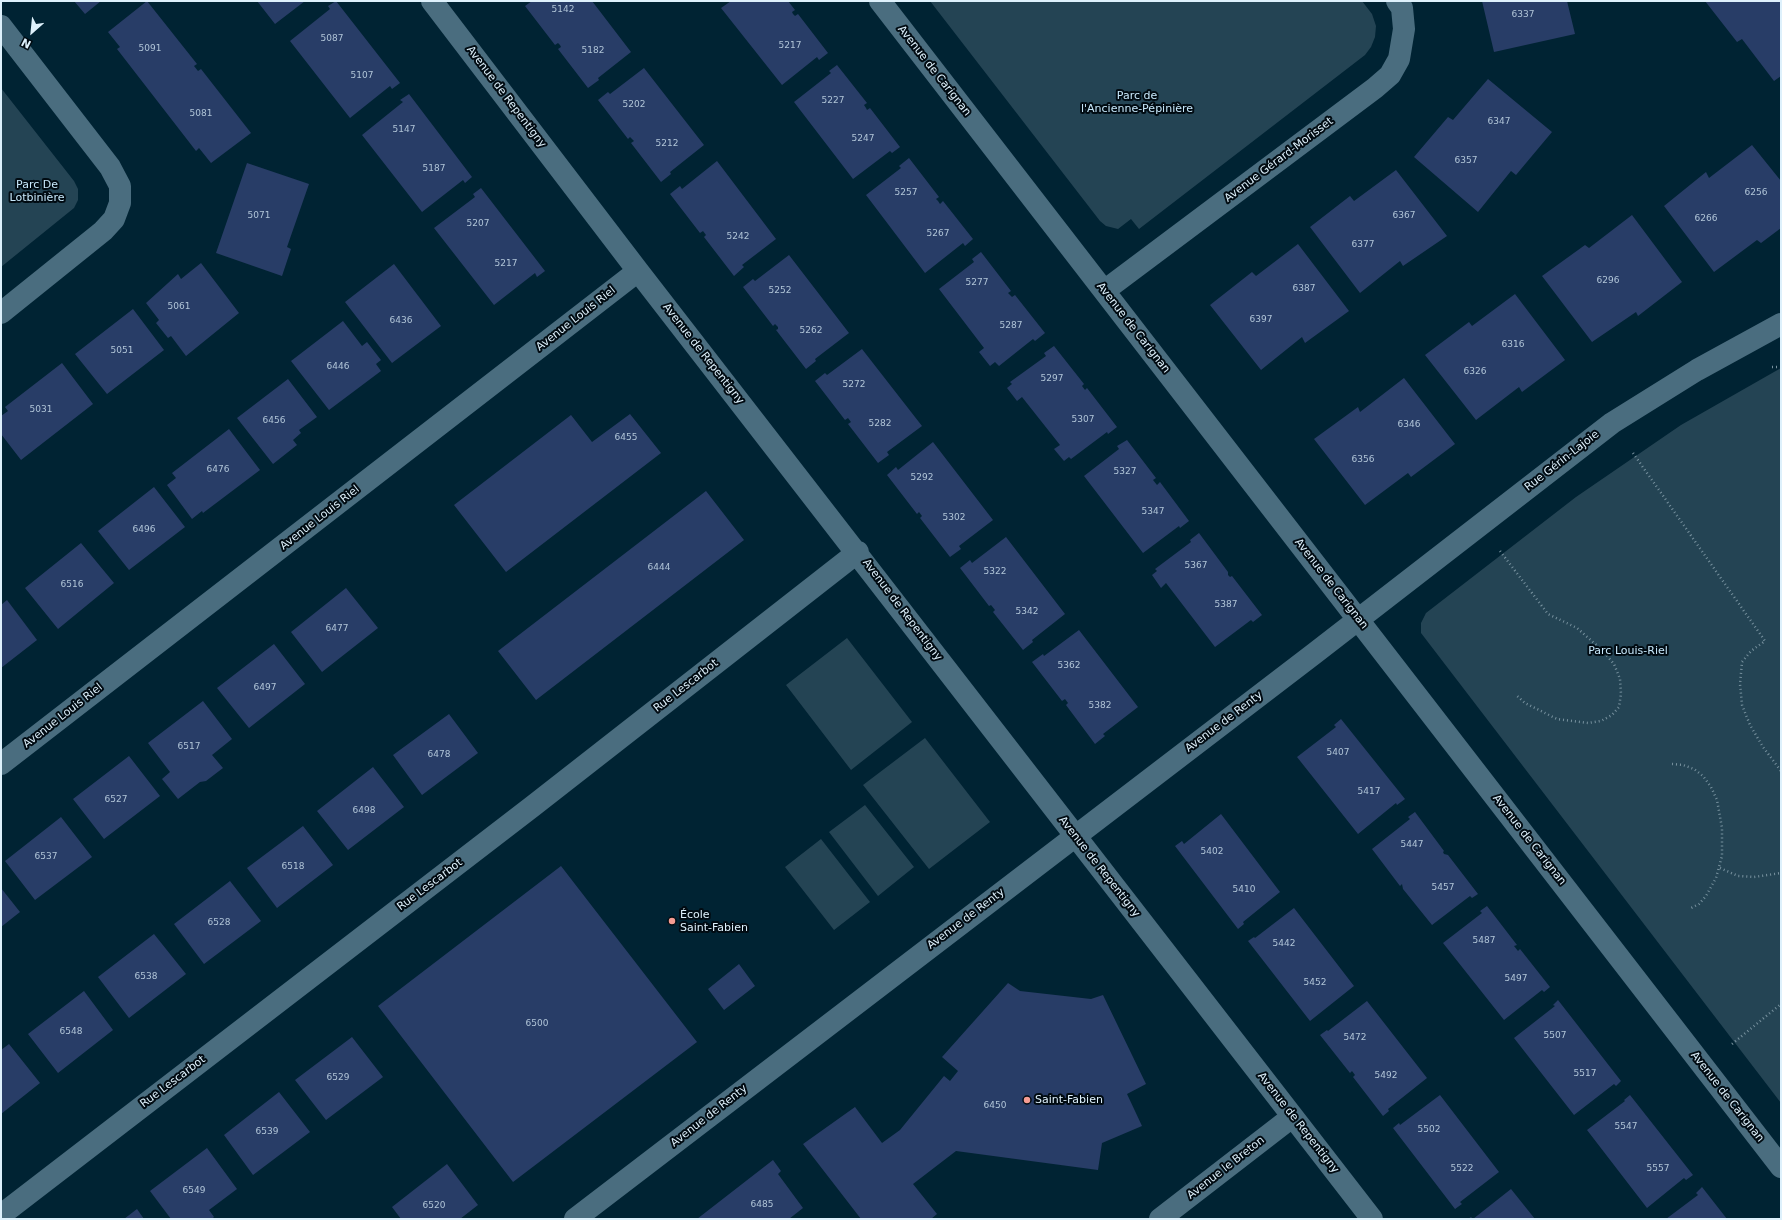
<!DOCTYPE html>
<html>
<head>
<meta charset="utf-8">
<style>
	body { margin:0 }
	#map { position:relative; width:1782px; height:1220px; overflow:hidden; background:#002333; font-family:"DejaVu Sans",sans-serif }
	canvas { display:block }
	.frame { position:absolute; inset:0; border:2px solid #def1fc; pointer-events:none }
	.north { position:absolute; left:12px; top:12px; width:40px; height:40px; -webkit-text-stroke:3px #010b12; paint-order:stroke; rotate:207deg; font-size:11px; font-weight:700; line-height:16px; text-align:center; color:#def1fc }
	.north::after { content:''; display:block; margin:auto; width:14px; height:18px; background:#def1fc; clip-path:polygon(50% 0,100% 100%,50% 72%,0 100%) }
</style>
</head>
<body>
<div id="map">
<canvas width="1782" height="1220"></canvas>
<div class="frame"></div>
<div class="north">N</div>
</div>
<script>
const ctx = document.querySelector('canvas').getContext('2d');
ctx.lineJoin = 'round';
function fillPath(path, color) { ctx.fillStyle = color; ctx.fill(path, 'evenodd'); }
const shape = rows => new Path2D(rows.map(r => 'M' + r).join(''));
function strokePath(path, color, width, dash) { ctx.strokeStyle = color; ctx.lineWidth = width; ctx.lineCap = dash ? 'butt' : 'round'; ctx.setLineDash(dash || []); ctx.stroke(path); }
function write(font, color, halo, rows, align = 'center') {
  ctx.font = font + ' "DejaVu Sans",sans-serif'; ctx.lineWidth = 4; ctx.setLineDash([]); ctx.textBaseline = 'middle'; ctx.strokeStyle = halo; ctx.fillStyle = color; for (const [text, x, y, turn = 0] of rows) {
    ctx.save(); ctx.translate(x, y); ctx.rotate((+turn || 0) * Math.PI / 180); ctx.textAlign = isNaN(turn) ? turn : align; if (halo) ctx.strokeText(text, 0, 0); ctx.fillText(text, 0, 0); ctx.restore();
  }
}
fillPath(shape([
	[930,1,1362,1,1372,14,1376,26,1375,37,1371,47,1365,55,1139,229,1131,219,1118,229,1106,226,1100,221],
	[1,88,74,181,78,189,78,200,74,208,1,267],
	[1781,368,1781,1103,1421,633,1421,623,1426,613,1576,497,1681,425],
	[847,638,912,722,851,770,786,685],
	[925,738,990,822,929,869,863,785],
	[865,805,914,867,878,896,829,832],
	[821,839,870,902,834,930,785,867]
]), '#244454');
fillPath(shape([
	[74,1,101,1,85,14],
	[147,1,197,64,194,66,198,71,201,69,251,133,211,163,199,148,196,151,117,49,120,47,108,32],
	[257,1,305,1,275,24],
	[336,1,400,83,392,89,390,86,350,118,290,41,330,9,328,6],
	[532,1,592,1,631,52,598,78,599,80,588,88,558,49,561,47,560,45,558,43,555,45,525,6],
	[731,1,788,1,795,10,792,12,793,14,795,16,798,14,828,53,819,60,817,57,782,85,721,8],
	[1482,1,1567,1,1575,34,1494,52],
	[1705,1,1781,1,1781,76,1774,81,1742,39,1737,42],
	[837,65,867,103,864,105,866,108,867,110,870,108,900,147,892,153,890,151,853,179,794,102,831,73,829,71],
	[644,68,704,145,670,172,671,174,661,182,631,143,634,141,630,137,628,139,598,100,608,92,610,94],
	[1488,79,1552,132,1516,175,1511,171,1478,212,1414,157,1448,117,1453,120],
	[409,94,472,177,465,183,463,180,422,212,362,135,403,102,400,100],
	[1752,145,1781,181,1781,228,1761,243,1757,240,1714,272,1664,206,1706,172,1709,178],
	[909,158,939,197,936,199,938,201,940,204,943,201,973,239,965,246,963,243,925,273,866,195,901,168,899,166],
	[717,161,776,239,742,265,744,267,734,276,704,237,706,235,703,231,700,233,670,194,680,186,682,189],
	[247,163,309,184,287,247,291,249,282,276,216,253],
	[1396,170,1447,236,1403,266,1400,261,1360,293,1310,227,1350,196,1354,201],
	[481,188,545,271,537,277,535,273,494,305,434,228,475,197,473,194],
	[1632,215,1682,282,1638,316,1636,312,1592,342,1542,276,1585,245,1589,248],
	[1298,244,1349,311,1305,343,1302,337,1261,370,1210,305,1252,272,1256,276],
	[981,252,1011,291,1008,293,1012,297,1015,295,1045,333,1035,341,1033,339,999,366,995,362,990,366,979,352,984,348,939,289,974,262,972,259],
	[789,255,849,333,815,359,816,361,806,369,776,330,778,329,778,327,775,324,773,326,743,287,753,279,755,281],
	[201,263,239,313,186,356,171,336,168,338,156,323,159,320,146,303,178,274,181,279],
	[394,264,441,326,392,363,345,302],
	[1515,294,1565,360,1522,392,1519,387,1476,420,1425,355,1469,322,1472,326],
	[133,309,164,350,107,394,75,354],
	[343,321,362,346,367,342,381,360,376,364,381,371,329,410,291,361],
	[1054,346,1084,384,1082,386,1085,390,1087,388,1117,427,1108,434,1107,432,1071,459,1069,457,1064,461,1054,449,1060,445,1022,397,1017,401,1007,388,1012,384,1010,382,1046,356,1044,353],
	[862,349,922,426,887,452,889,455,878,463,848,424,851,422,848,418,845,420,815,381,825,373,827,375],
	[62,363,93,404,21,460,1,434,1,416,8,411,5,407],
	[1404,378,1455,444,1411,477,1408,473,1365,505,1314,439,1358,407,1360,412],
	[288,379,317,417,299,430,301,433,293,440,297,445,273,464,237,418],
	[630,414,661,453,506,572,454,505,571,415,592,442],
	[229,429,260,470,203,513,202,511,192,519,167,485,176,478,172,473],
	[1127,440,1156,478,1153,480,1157,485,1160,482,1189,521,1180,528,1179,526,1143,553,1084,476,1119,449,1117,446],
	[933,442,993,520,959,546,961,549,950,557,920,518,922,516,919,512,917,514,887,475,896,467,898,470],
	[154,487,185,527,129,570,98,531],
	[706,491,744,540,536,700,498,651],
	[1199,533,1228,572,1228,575,1230,577,1232,576,1262,615,1253,622,1251,620,1215,647,1166,583,1161,588,1152,575,1157,571,1155,569,1191,542,1190,540],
	[1006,537,1065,614,1032,640,1033,642,1023,650,993,612,995,610,991,605,989,606,960,568,970,560,972,563],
	[81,543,114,583,58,629,25,588],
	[346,588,378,628,322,672,291,632],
	[7,600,37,640,1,668,1,605],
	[1079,630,1138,707,1103,734,1105,736,1095,744,1066,705,1068,703,1065,699,1062,701,1032,662,1043,654,1044,656],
	[274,644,305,684,249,728,217,688],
	[203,701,232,739,212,755,223,768,206,781,200,782,178,799,162,779,170,772,148,743],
	[449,714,478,753,422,795,393,755],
	[1341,719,1405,799,1397,805,1396,803,1358,834,1297,757,1336,727,1334,725],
	[129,756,160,796,104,839,73,799],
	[373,767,404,807,348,850,317,811],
	[1415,812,1444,851,1443,852,1444,854,1448,855,1478,894,1472,898,1470,896,1432,925,1403,889,1402,884,1400,886,1372,849,1410,819,1408,817],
	[1221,814,1280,892,1243,922,1244,924,1238,929,1175,846,1182,841,1184,844],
	[61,817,92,857,35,900,5,861],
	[303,826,333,865,277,908,247,868],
	[561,866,697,1042,513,1182,378,1006],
	[230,881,261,921,204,964,174,924],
	[1,888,20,912,1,927],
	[1487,906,1517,945,1514,946,1518,951,1520,949,1550,987,1544,992,1542,990,1504,1020,1443,943,1482,913,1480,911],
	[1294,908,1354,986,1310,1021,1248,941,1254,937,1255,938],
	[154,934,186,974,129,1018,98,977],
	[739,964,755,986,724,1010,708,989],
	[1008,983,1020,991,1091,999,1103,995,1146,1084,1127,1094,1142,1126,1102,1143,1098,1170,956,1151,913,1184,937,1214,931,1219,861,1219,803,1144,855,1107,882,1143,900,1130,944,1076,950,1081,958,1071,942,1057],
	[84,991,113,1030,58,1073,28,1034],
	[1558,1000,1621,1081,1616,1086,1614,1084,1574,1115,1514,1038,1555,1006,1553,1005],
	[1367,1001,1427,1078,1388,1109,1389,1111,1383,1116,1353,1077,1355,1075,1352,1071,1350,1073,1320,1035,1327,1030,1328,1031],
	[352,1037,383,1077,326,1120,295,1080],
	[9,1044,40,1083,1,1114,1,1050],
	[279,1092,310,1132,253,1175,224,1135],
	[1440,1095,1499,1172,1460,1202,1462,1204,1455,1209,1393,1128,1399,1123,1400,1125],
	[1630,1095,1693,1175,1686,1180,1684,1178,1647,1208,1587,1130,1625,1101,1624,1100],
	[207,1148,237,1189,209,1210,214,1217,212,1219,171,1219,150,1191],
	[773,1160,781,1171,778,1174,803,1208,789,1219,697,1219],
	[447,1164,478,1205,460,1219,401,1219,392,1207],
	[1702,1187,1727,1219,1666,1219,1698,1195,1696,1193],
	[1511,1189,1535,1219,1468,1219,1471,1217,1473,1219],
	[137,1209,144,1219,124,1219]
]), '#283d67');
strokePath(shape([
	[1772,367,1781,367],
	[1633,453,1765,641,1751,651,1742,662,1740,684,1742,705,1750,725,1763,747,1781,771],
	[1500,551,1548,614,1577,628,1602,650,1614,664,1620,679,1621,694,1619,707,1612,715,1601,721,1588,723,1557,719,1525,703,1516,695],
	[1672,764,1683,765,1694,769,1703,776,1711,787,1717,800,1722,828,1722,856,1716,878,1706,896,1699,904,1689,909],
	[1720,868,1738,876,1754,877,1781,873],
	[1732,1044,1781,1004]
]), '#77919e', 2.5, [1, 3]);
strokePath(shape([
	[432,1,638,271,1372,1219],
	[880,1,1781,1167],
	[1,26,110,167,120,186,120,203,114,219,103,231,1,313],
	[1104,291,1375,88,1390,75,1399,59,1404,29,1402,8,1397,1],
	[1,764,638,271],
	[1,1215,533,806,858,552],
	[575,1219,1315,653,1612,423,1697,370,1781,324],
	[1160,1219,1292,1117]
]), '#4a6d7f', 22);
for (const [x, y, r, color] of [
	[672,921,4,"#f59c92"],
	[1027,1100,4,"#f59c92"]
]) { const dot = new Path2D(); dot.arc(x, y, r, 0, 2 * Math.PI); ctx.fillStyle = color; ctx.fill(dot); strokePath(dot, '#010b12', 1.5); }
write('9px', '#b0c4d7', null, [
	["5142",563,10],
	["6337",1523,15],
	["5087",332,39],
	["5217",790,46],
	["5091",150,49],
	["5182",593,51],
	["5107",362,76],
	["5227",833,101],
	["5202",634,105],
	["5081",201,114],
	["6347",1499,122],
	["5147",404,130],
	["5247",863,139],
	["5212",667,144],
	["6357",1466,161],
	["5187",434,169],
	["5257",906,193],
	["6256",1756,193],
	["5071",259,216],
	["6367",1404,216],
	["6266",1706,219],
	["5207",478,224],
	["5267",938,234],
	["5242",738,237],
	["6377",1363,245],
	["5217",506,264],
	["6296",1608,281],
	["5277",977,283],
	["6387",1304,289],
	["5252",780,291],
	["5061",179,307],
	["6397",1261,320],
	["6436",401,321],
	["5287",1011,326],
	["5262",811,331],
	["6316",1513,345],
	["5051",122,351],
	["6446",338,367],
	["6326",1475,372],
	["5297",1052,379],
	["5272",854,385],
	["5031",41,410],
	["5307",1083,420],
	["6456",274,421],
	["5282",880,424],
	["6346",1409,425],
	["6455",626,438],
	["6356",1363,460],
	["6476",218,470],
	["5327",1125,472],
	["5292",922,478],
	["5347",1153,512],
	["5302",954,518],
	["6496",144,530],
	["5367",1196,566],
	["6444",659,568],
	["5322",995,572],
	["6516",72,585],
	["5387",1226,605],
	["5342",1027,612],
	["6477",337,629],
	["5362",1069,666],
	["6497",265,688],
	["5382",1100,706],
	["6517",189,747],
	["5407",1338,753],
	["6478",439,755],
	["5417",1369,792],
	["6527",116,800],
	["6498",364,811],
	["5447",1412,845],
	["5402",1212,852],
	["6537",46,857],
	["6518",293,867],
	["5457",1443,888],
	["5410",1244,890],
	["6528",219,923],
	["5487",1484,941],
	["5442",1284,944],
	["6538",146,977],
	["5497",1516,979],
	["5452",1315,983],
	["6500",537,1024],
	["6548",71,1032],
	["5507",1555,1036],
	["5472",1355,1038],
	["5517",1585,1074],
	["5492",1386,1076],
	["6529",338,1078],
	["6450",995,1106],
	["5547",1626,1127],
	["5502",1429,1130],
	["6539",267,1132],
	["5522",1462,1169],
	["5557",1658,1169],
	["6549",194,1191],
	["6485",762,1205],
	["6520",434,1206]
]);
write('11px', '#def1fc', '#010b12', [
	["Avenue de Carignan",934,71,52],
	["Avenue de Repentigny",506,97,53],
	["Avenue Gérard-Morisset",1279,160,-37],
	["Avenue Louis Riel",576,319,-38],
	["Avenue de Carignan",1133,328,52],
	["Avenue de Repentigny",703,354,52],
	["Rue Gérin-Lajoie",1562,461,-38],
	["Avenue Louis Riel",320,518,-38],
	["Avenue de Carignan",1331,584,52],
	["Avenue de Repentigny",902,610,53],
	["Rue Lescarbot",686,686,-38],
	["Avenue Louis Riel",63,716,-38],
	["Avenue de Renty",1224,722,-37],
	["Avenue de Carignan",1529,840,52],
	["Avenue de Repentigny",1099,867,52],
	["Rue Lescarbot",430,885,-37],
	["Avenue de Renty",966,919,-37],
	["Rue Lescarbot",173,1082,-37],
	["Avenue de Carignan",1727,1097,52],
	["Avenue de Renty",709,1116,-38],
	["Avenue de Repentigny",1298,1123,52],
	["Avenue le Breton",1226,1168,-38]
]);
write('11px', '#c7e8fb', '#010b12', [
	["Parc de",1137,96],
	["l'Ancienne-Pépinière",1137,109],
	["Parc De",37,185],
	["Lotbinière",37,198],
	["Parc Louis-Riel",1628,651]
]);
write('11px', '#def1fc', '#010b12', [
	["École",680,915],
	["Saint-Fabien",680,928],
	["Saint-Fabien",1035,1100]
], 'left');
</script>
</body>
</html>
